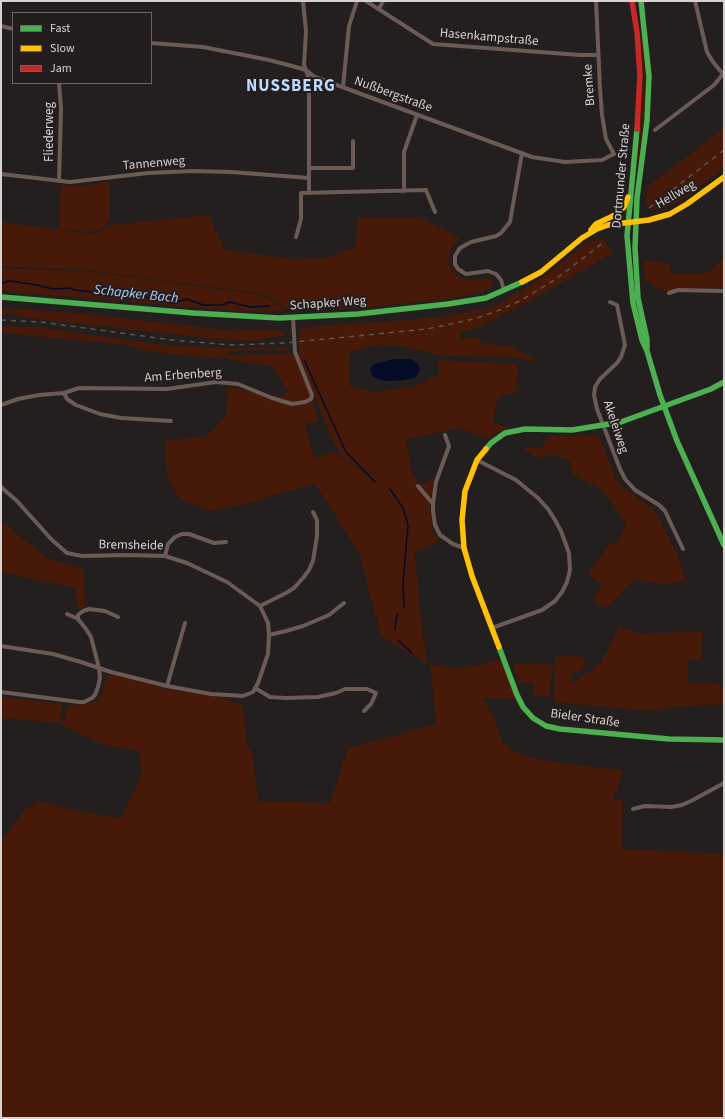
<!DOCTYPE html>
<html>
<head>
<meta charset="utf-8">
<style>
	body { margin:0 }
	#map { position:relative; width:725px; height:1119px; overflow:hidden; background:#221f1e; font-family:"Source Sans 3",sans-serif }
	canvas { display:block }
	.frame { position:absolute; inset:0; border:2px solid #d5d2d1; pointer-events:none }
	.legend { position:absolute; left:12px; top:12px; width:140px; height:72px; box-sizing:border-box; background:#231e1d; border:1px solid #6a6665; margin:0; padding:5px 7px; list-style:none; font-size:12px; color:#d5d2d1 }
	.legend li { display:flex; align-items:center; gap:8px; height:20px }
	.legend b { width:20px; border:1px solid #6a6665 }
</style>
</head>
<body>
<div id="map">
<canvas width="725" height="1119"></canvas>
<div class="frame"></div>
<ul class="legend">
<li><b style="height:5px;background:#4caf50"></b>Fast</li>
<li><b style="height:5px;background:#ffc107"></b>Slow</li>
<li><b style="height:5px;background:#c62828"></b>Jam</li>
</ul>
</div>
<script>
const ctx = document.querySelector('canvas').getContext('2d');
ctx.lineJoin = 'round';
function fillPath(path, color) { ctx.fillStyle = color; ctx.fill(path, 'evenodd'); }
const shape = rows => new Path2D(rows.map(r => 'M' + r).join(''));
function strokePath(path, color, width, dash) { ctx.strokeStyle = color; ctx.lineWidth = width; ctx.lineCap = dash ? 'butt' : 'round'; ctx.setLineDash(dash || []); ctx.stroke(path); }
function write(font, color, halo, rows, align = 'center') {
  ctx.font = font + ' "Source Sans 3",sans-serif'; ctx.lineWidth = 4; ctx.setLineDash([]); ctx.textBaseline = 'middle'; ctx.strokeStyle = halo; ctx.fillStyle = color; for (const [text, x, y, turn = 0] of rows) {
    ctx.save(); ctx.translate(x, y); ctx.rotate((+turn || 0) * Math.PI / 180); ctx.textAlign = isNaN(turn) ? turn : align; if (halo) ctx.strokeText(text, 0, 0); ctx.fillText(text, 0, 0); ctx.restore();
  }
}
fillPath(shape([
	[642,35,646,67,646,89,644,115,638,166,637,166,642,102,643,75,640,36],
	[724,128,724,168,681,200,665,208,651,210,645,203,648,184,653,182],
	[110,181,110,219,101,229,88,232,59,229,61,185,83,186],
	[209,215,225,250,294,259,325,258,356,247,357,218,420,218,460,238,451,249,448,263,457,276,466,280,489,278,493,283,492,287,482,292,455,298,361,308,289,310,264,294,93,271,1,266,1,222,92,234,112,225],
	[601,237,613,253,533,299,479,327,459,333,461,339,479,337,480,342,511,347,543,363,511,357,446,356,400,346,374,345,349,353,349,386,375,392,414,387,439,375,438,360,518,364,516,386,520,391,498,397,493,422,508,428,486,438,461,428,406,439,412,473,420,485,435,477,430,508,432,530,439,541,415,552,420,612,427,664,381,636,360,555,315,483,249,503,210,511,180,499,167,477,165,440,206,437,226,416,228,387,280,397,288,392,273,367,224,358,223,356,221,359,145,351,128,345,1,333,1,326,37,327,157,344,224,348,289,347,291,350,235,350,225,355,295,354,319,421,304,424,315,459,330,452,339,456,367,475,383,469,389,469,383,468,367,474,340,455,331,437,299,357,299,330,306,327,442,317,495,306,545,276,582,246],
	[724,257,724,288,677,289,667,292,645,280,644,261,670,263,671,274,707,273],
	[1,268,94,272,263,295,287,311,234,311,1,291],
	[1,308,76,313,236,331,259,329,282,331,285,335,255,341,217,339,28,318,11,313,1,314],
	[551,435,599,436,618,483,656,512,679,558,686,581,666,584,644,582,637,578,634,579,607,608,593,601,602,585,588,574,609,544,617,543,626,525,612,503,598,487,572,474,572,465,567,459,548,455,539,458,526,451,524,448,542,448,543,445],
	[5,524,47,558,84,569,85,607,78,608,75,588,1,572,1,525],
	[619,627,639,633,703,632,701,660,688,660,688,683,720,684,721,689,724,689,724,704,671,707,650,711,554,702,555,657,573,655,584,658,586,661,585,665,580,670,570,675,572,683,600,664],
	[501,660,516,699,483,698,495,719,502,742,513,750,528,757,566,764,623,770,614,799,623,800,622,849,724,854,724,1118,1,1118,1,841,26,808,40,801,76,811,121,818,142,774,139,751,101,744,62,725,68,705,81,705,99,700,104,688,105,677,113,675,168,689,218,697,242,705,248,747,252,752,258,801,330,803,348,748,436,724,430,664,457,669],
	[536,663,553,664,549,697,533,695,534,683,520,682,512,664],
	[1,697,62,704,60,723,1,718]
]), '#471909');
fillPath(shape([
	[394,359,411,359,418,364,420,369,418,374,414,378,404,380,385,381,373,377,370,369,374,364]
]), '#030b29');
strokePath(shape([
	[1,283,10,281,37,285,44,287,53,289,70,288,75,290,102,293,112,291,119,295,130,297,157,298,161,300,177,302,187,299,203,305,222,305,230,302,250,307,269,306],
	[304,360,346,452,375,482],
	[390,489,403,508,408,525,403,583,404,608],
	[395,630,397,614],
	[398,640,412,653]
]), '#030b29', 1.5);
strokePath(shape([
	[303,1,306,31,304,65,309,79,309,193],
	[366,1,433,44,580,55,598,55],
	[379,9,383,1],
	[1,26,13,29],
	[151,43,203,47,269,60,292,66,306,70,315,77,532,157,565,162,602,160,614,154,606,139,602,115,600,88,596,1],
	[59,83,61,108,59,181],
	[343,87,349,26,357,1],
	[655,130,714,85,723,74,713,62,707,52,695,1],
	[309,168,353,168,353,141],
	[1,174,70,182,148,173,193,171,231,172,309,178],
	[404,191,404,152,417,115],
	[296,237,301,219,301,193,426,190,435,212],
	[504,290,501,280,496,274,488,271,466,274,458,269,455,264,455,256,460,248,471,242,496,236,501,233,510,222,522,153],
	[669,293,678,290,724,291],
	[610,302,617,305,625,345,621,357,617,363,600,379,595,387,594,395,597,409,620,469,625,479,635,490,659,505,665,511,683,549],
	[64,393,67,399,76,405,100,414,121,418,171,421],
	[1,405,18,399,39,395,64,393,79,388,167,389,216,382,238,384,272,398,292,404,305,402,311,399,312,395,295,352,293,318],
	[477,460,516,480,538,498,548,509,555,520,561,531,569,553,570,570,567,582,562,592,555,601,542,610,492,628],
	[418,486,433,504,433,511,435,525,440,535,453,544,464,548],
	[1,487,17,501,52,540,67,553,82,556,127,555,165,556,187,563,227,582,260,606,268,623,269,635,268,654,258,683,253,692,243,696,211,694,167,686,111,672,81,662,53,654,1,646],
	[433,504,436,482,449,446,445,435],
	[165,556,168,544,175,537,182,534,189,534,214,543,226,542],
	[260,606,286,593,294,588,303,578,309,570,313,561,317,536,317,520,313,512],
	[67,614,78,619],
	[269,635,286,631,303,626,329,615,344,603],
	[167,686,185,623],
	[255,688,270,697,285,698,318,697,336,693,345,689,367,689,376,693,371,704,364,711],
	[1,692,79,702,84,702,92,698,95,695,98,687,100,678,99,668,91,637,86,629,78,619,78,615,83,611,89,609,105,611,118,617],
	[633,809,645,806,671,807,682,805,693,800,724,783]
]), '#6c5a55', 4);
strokePath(shape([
	[641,1,649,76,647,121,637,198,635,248,638,298,647,339,647,348],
	[637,129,627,236,633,303,642,340,647,351,660,395,677,441,724,545],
	[1,297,193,313,279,318,358,314,448,304,486,298,522,282],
	[486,449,491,443,505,433,525,429,572,430,621,422,711,389,724,382],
	[499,647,517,695,523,707,533,718,546,726,560,729,669,739,724,740]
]), '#4caf50', 5.5);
strokePath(shape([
	[591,230,596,224,617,214,624,207,628,197],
	[522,282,541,272,582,238,597,229,608,225,649,220,670,214,687,204,724,177],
	[486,449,477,460,465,491,462,520,464,548,472,576,499,647]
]), '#ffc107', 5.5);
strokePath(shape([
	[632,1,637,32,640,75,637,129]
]), '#c62828', 5.5);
strokePath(shape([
	[649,208,724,150],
	[1,320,41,322,172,340,231,345,285,343,427,329,474,319,497,311,520,301,556,279,604,242]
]), '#5e5552', 1.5, [5, 5]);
write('13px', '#d5d2d1', '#231e1d', [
	["Hasenkampstraße",489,38,5],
	["Bremke",590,85,-94],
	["Nußbergstraße",393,95,20],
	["Fliederweg",50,132,-90],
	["Tannenweg",154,164,-5],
	["Dortmunder Straße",622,176,-85],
	["Hellweg",676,195,-30],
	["Schapker Weg",328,304,-4],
	["Am Erbenberg",183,376,-4],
	["Akeleiweg",615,427,71],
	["Bremsheide",131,546,1],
	["Bieler Straße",585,719,8]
]);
write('italic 14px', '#b0ccf2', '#231e1d', [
	["Schapker Bach",136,295,6]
]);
ctx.letterSpacing = '1px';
write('bold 17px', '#bdd9fe', '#231e1d', [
	["NUSSBERG",291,87]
]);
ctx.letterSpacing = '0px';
</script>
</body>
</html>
